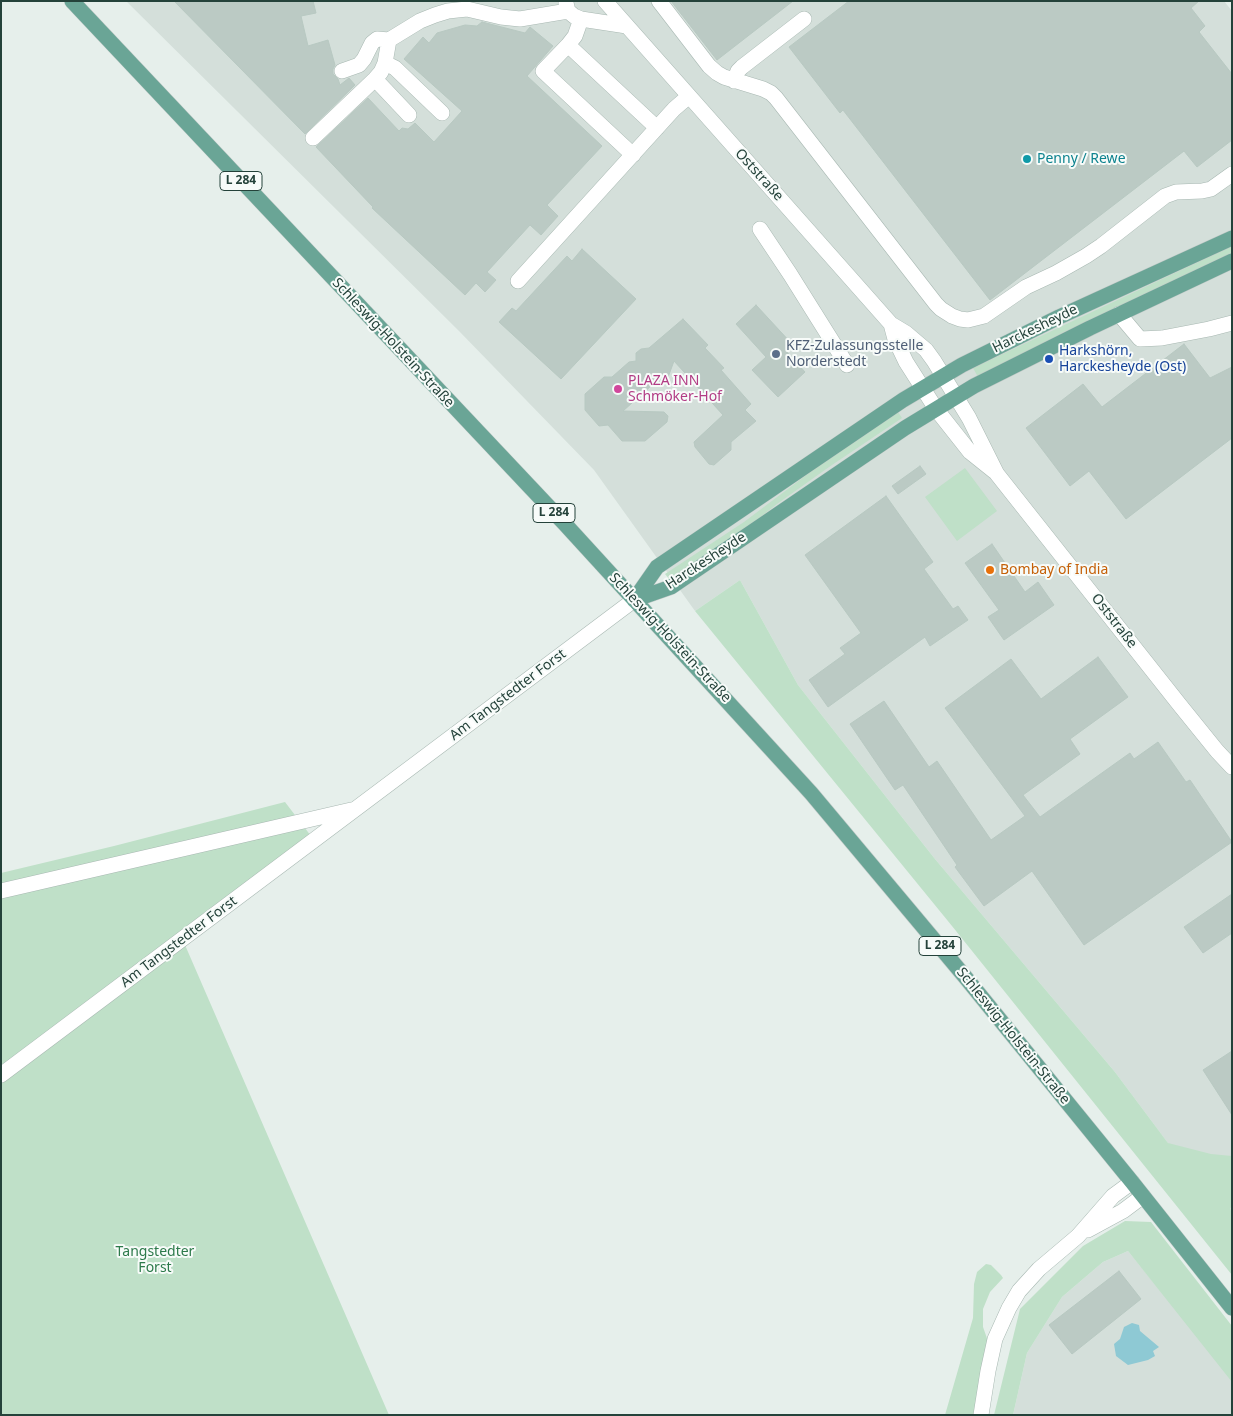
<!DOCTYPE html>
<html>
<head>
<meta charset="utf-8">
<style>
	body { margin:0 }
	#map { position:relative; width:1233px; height:1416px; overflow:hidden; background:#e6efeb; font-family:"Noto Sans",sans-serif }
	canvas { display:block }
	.frame { position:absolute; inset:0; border:2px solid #24423a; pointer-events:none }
</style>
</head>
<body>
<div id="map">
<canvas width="1233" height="1416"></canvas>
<div class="frame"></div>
</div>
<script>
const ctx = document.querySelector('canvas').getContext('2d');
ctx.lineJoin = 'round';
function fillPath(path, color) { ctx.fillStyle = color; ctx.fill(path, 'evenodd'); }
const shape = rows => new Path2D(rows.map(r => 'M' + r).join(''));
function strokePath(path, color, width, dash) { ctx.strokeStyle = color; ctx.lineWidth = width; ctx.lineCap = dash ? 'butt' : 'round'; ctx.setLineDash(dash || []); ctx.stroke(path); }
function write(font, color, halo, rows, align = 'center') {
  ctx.font = font + ' "Noto Sans",sans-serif'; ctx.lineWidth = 4; ctx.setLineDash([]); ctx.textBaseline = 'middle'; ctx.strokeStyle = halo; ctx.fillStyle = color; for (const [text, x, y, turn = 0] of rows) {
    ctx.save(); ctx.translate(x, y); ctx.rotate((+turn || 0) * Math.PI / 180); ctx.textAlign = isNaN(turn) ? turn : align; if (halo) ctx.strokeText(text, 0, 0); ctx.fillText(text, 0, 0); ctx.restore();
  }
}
fillPath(shape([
	[126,1,1224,1,1232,11,1232,1229,1115,1072,935,859,798,685,740,580,695,611,594,470,459,331],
	[1128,1251,1232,1378,1232,1415,1013,1415,1027,1353,1062,1297,1103,1262]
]), '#d4dfda');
fillPath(shape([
	[1232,246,1232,255,1064,332,978,377,973,368],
	[898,412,902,418,829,467,777,504,748,527,670,580,665,574,744,522,825,461],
	[965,468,997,511,957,541,925,497],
	[740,580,798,685,935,859,1115,1072,1168,1143,1211,1154,1232,1156,1232,1207,1230,1208,1232,1214,1232,1275,952,926,695,611],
	[285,802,311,836,185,945,389,1415,1,1415,1,873,114,846],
	[1125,1221,1151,1222,1232,1326,1232,1382,1128,1251,1103,1262,1062,1297,1027,1353,1013,1415,994,1415,1020,1309,1083,1246],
	[986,1264,991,1265,1001,1275,1003,1278,990,1292,983,1309,983,1327,989,1344,977,1415,945,1415,973,1318,974,1284,977,1272]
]), '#bfe0c8');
fillPath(shape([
	[1132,1323,1139,1325,1140,1331,1159,1347,1153,1351,1155,1356,1148,1360,1128,1365,1116,1356,1114,1344,1120,1339,1124,1327]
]), '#8ec9d4');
const building = shape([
	[174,1,313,1,316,13,301,16,308,46,328,40,335,65,333,69,333,74,338,79,340,85,349,78,355,85,305,134,174,1],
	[671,1,793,1,717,60,671,1],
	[849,1,1199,1,1191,8,1205,26,1199,32,1232,74,1232,140,1197,167,1184,151,990,300,843,110,840,113,789,47,849,1],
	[482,22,525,33,530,27,553,46,527,76,602,146,547,205,558,216,541,235,530,225,487,272,496,280,485,292,476,283,465,295,372,208,373,207,316,147,368,98,399,131,402,128,408,129,415,123,434,142,462,111,404,59,423,37,429,43,437,33,465,25,477,26,482,22],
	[582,249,636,299,561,379,499,322,512,308,516,311,567,256,572,261,582,249],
	[756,305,792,344,785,350,805,372,778,397,752,370,766,357,736,324,756,305],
	[683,319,708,345,705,348,724,368,721,370,751,404,745,410,756,421,731,442,731,450,714,465,709,464,695,447,694,442,723,415,674,361,667,380,652,385,623,411,664,412,668,416,667,422,645,441,622,441,608,425,599,426,585,410,585,394,604,377,612,377,629,362,636,361,636,353,641,349,649,348,683,319],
	[1184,344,1210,378,1232,367,1232,438,1126,519,1089,471,1070,486,1026,428,1083,384,1102,407,1184,344],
	[920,466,926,474,898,494,892,486,920,466],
	[886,496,933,562,924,569,953,609,958,606,968,620,930,646,925,637,828,707,809,680,845,654,840,648,861,633,805,555,886,496],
	[992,544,1025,592,1038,582,1054,605,1004,640,988,617,999,610,965,563,992,544],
	[1098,657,1128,697,1070,739,1080,754,1023,795,1040,817,1130,753,1134,759,1158,742,1186,782,1190,780,1232,842,1084,945,1032,871,984,906,955,867,957,865,903,785,895,790,850,724,884,701,929,767,937,761,991,840,1025,816,945,708,1011,659,1041,699,1098,657],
	[1232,894,1232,933,1203,953,1184,927,1232,894],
	[1232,1051,1232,1115,1203,1070,1232,1051],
	[1119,1271,1141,1299,1072,1354,1049,1325,1119,1271]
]);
fillPath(building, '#bbcac4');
strokePath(building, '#b8c9c2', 1);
const minor = shape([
	[605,1,891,324,906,333,926,350,934,361,969,418,997,474,1179,704,1217,751,1232,767],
	[659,1,709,66,717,73,724,77,763,89,771,93,776,98,936,304,941,309,952,316,960,319,968,320,984,316,1026,287,1056,273,1086,256,1101,246,1165,196,1176,192,1202,191,1211,189,1232,174],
	[566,3,568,11,574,16,581,19,627,26],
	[389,40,420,21,435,15,448,11,467,9,501,17,520,19,568,11],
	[568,45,575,36,581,19],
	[385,63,395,68,442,113],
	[342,71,359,65,364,59,372,43,377,39,389,40],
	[375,79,409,115],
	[734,81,738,71,742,67,804,19],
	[313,138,375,79,381,72,385,63,389,40],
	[633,155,543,71,568,45,657,128],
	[760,229,790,274,847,365],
	[518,281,674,109,689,96],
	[1119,314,1140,339,1162,338,1209,329,1232,323],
	[891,324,895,339,906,362,936,409,970,452,995,472],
	[1,891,351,810],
	[1,1075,634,600],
	[1088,1230,1123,1211,1143,1196],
	[981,1415,988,1371,995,1339,1009,1308,1019,1291,1039,1269,1078,1236,1113,1196,1132,1182]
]);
const major = shape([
	[72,1,564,523,811,793,966,978,1132,1182,1232,1308],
	[634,600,657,567,903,400,962,365,1059,317,1232,238],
	[634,600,671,587,905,428,974,386,1090,328,1232,261]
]);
strokePath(minor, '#a8b8b2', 16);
strokePath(major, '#c2cac8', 16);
strokePath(minor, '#fff', 15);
strokePath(major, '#6aa596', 15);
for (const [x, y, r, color] of [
	[1027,159,5,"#0f9aa8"],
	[776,354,5,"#5c6f8a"],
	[1049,359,5,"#1a4fb4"],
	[618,389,5,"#d1479c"],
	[990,570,5,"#e8710a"]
]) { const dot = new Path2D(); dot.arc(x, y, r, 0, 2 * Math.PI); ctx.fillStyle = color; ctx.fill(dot); strokePath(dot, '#f7fbf9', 2); }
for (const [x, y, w] of [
	[241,181,42],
	[554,513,42],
	[940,946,42]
]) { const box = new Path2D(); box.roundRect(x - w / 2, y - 9.5, w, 19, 4); ctx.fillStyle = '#f7fbf9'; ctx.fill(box); strokePath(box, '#24423a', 1); }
write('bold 12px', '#24423a', null, [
	["L 284",241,181],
	["L 284",554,513],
	["L 284",940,946]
]);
write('14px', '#0d838f', '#f7fbf9', [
	["Penny / Rewe",1037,159]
], 'left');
write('14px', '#24423a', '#f7fbf9', [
	["Oststraße",759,175,48],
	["Harckesheyde",1035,329,-26],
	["Schleswig-Holstein-Straße",393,343,47],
	["Harckesheyde",706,561,-33],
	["Oststraße",1114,621,52],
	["Schleswig-Holstein-Straße",670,638,47],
	["Am Tangstedter Forst",508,695,-37],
	["Am Tangstedter Forst",179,942,-37],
	["Schleswig-Holstein-Straße",1013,1036,51]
]);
write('14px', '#4e5e75', '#f7fbf9', [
	["KFZ-Zulassungsstelle",786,346],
	["Norderstedt",786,362]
], 'left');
write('14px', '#164399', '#f7fbf9', [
	["Harkshörn,",1059,351],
	["Harckesheyde (Ost)",1059,367]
], 'left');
write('14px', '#b23c85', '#f7fbf9', [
	["PLAZA INN",628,381],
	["Schmöker-Hof",628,397]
], 'left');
write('14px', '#c56008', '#f7fbf9', [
	["Bombay of India",1000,570]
], 'left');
write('14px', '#2d7a4b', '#f7fbf9', [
	["Tangstedter",155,1252],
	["Forst",155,1268]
]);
</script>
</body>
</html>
